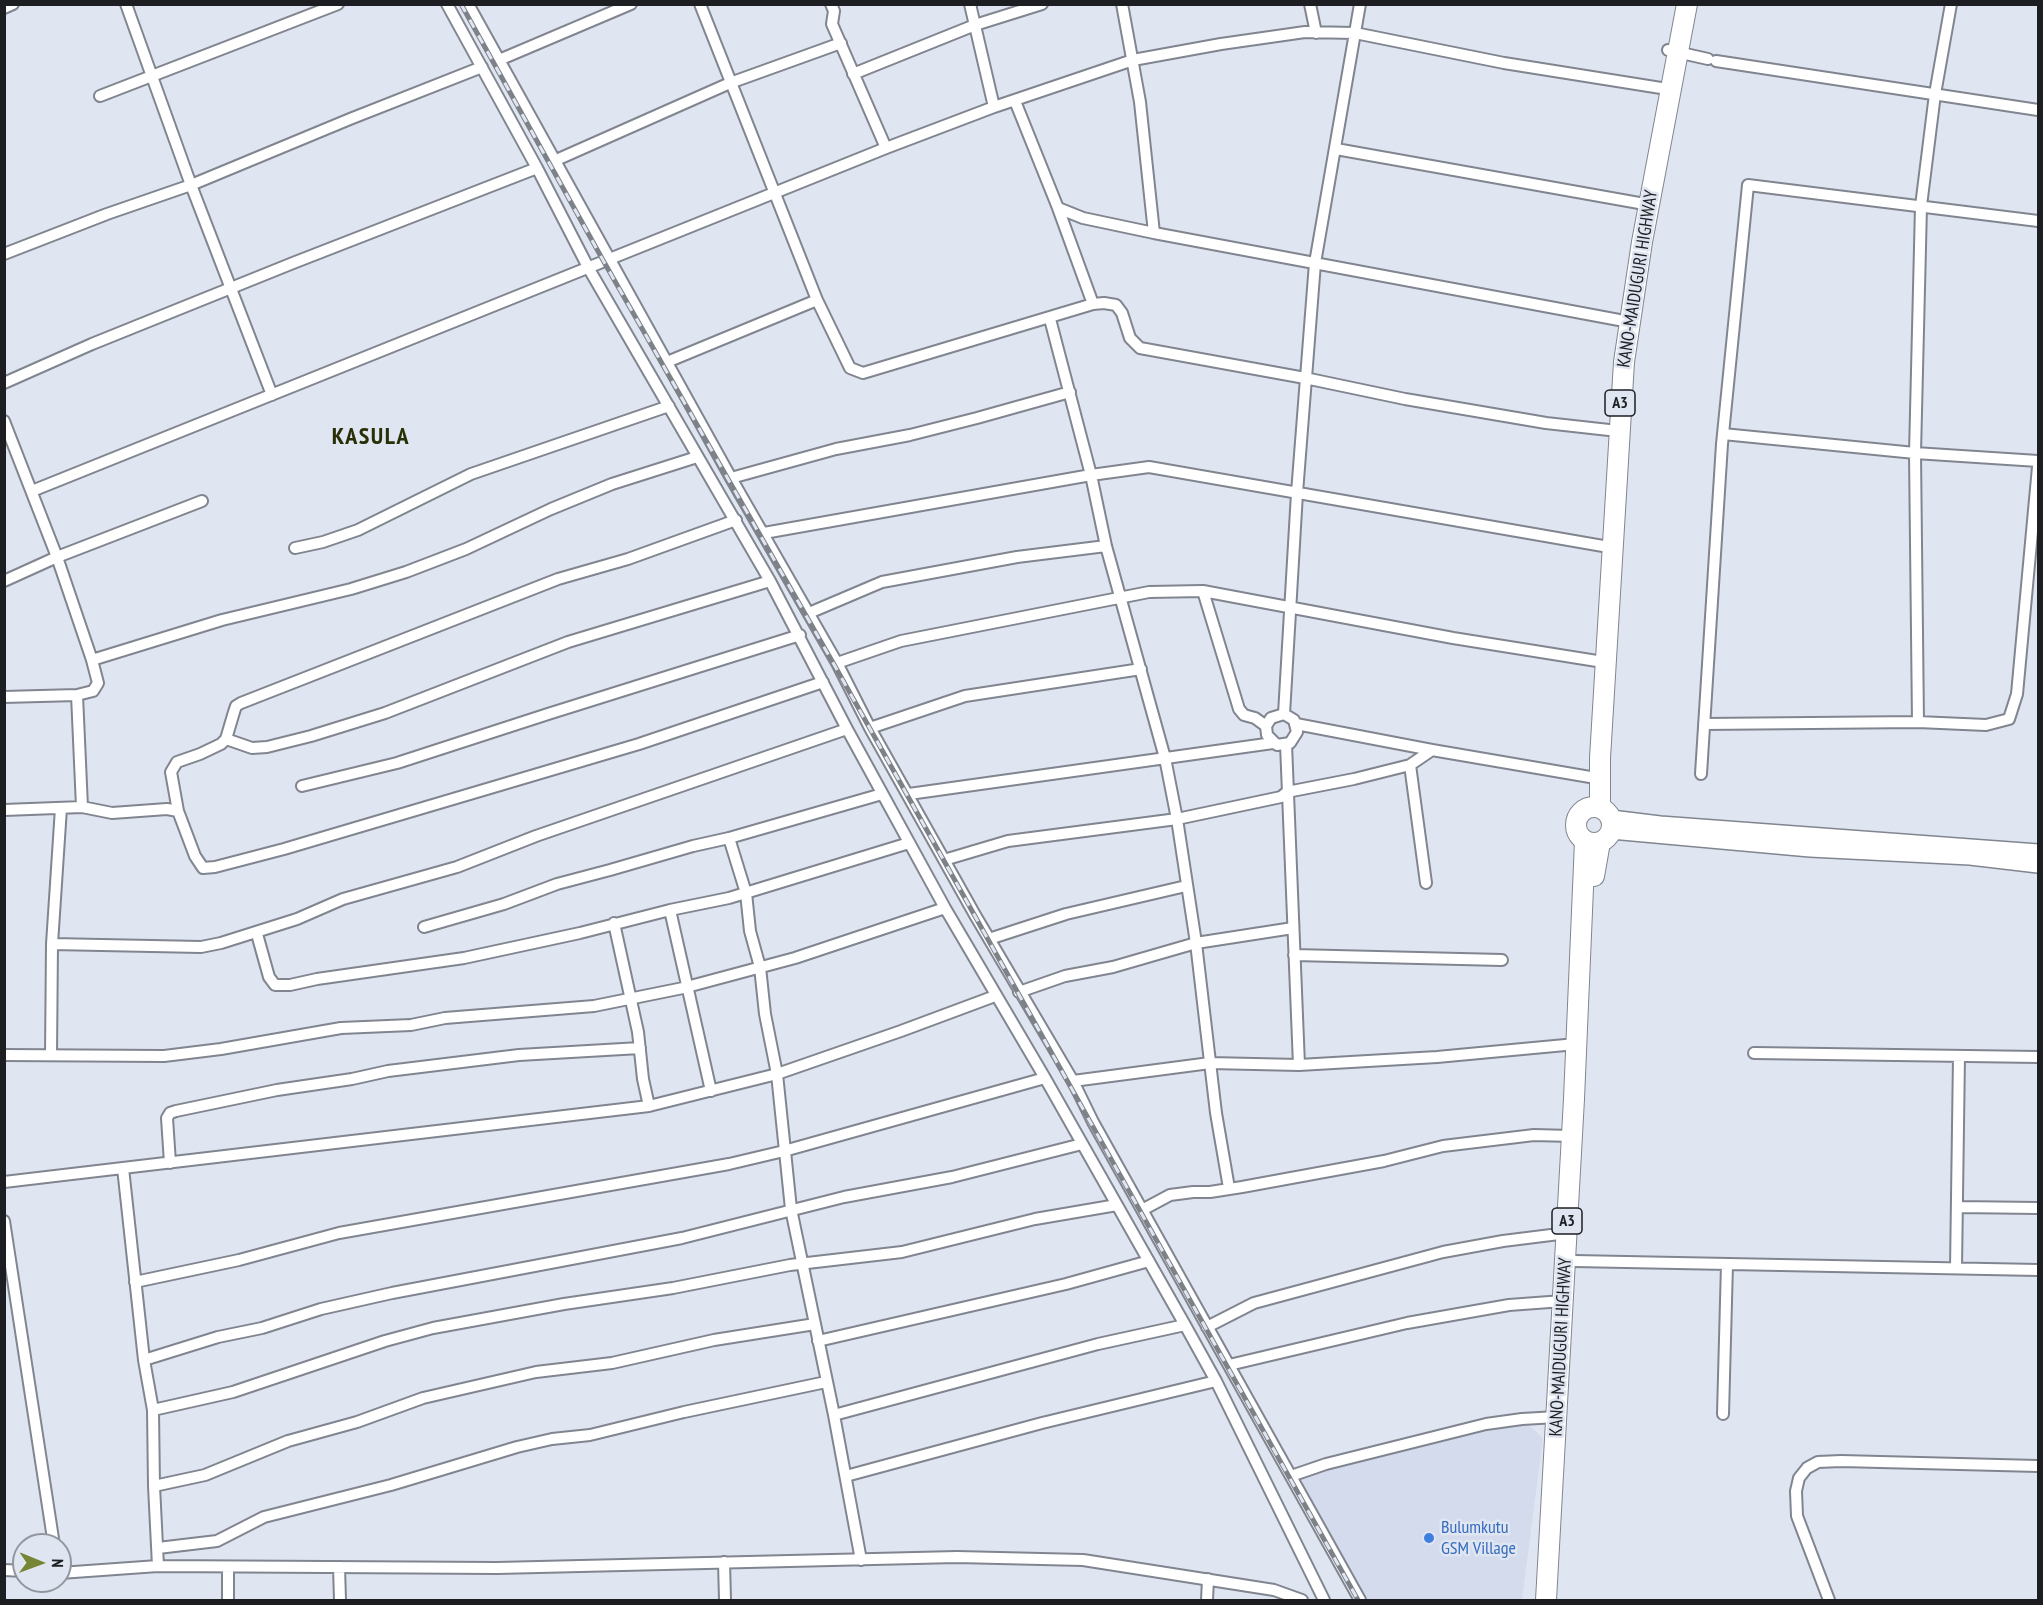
<!DOCTYPE html>
<html>
<head>
<meta charset="utf-8">
<style>
	body { margin:0 }
	#map { position:relative; width:2043px; height:1605px; overflow:hidden; background:#e0e6f1; font-family:"PT Sans Narrow",sans-serif }
	canvas { display:block }
	.frame { position:absolute; inset:0; border:6px solid #1c1e22; pointer-events:none }
	.north { position:absolute; left:12px; top:1533px; width:60px; height:60px; box-sizing:border-box; background:#e0e6f1; border:2px solid #92969e; border-radius:50%; rotate:91deg; font-size:16px; font-weight:700; line-height:24px; text-align:center; color:#1c1e22 }
	.north::after { content:''; display:block; margin:auto; width:21px; height:27px; background:#778635; clip-path:polygon(50% 0,100% 100%,50% 72%,0 100%) }
</style>
</head>
<body>
<div id="map">
<canvas width="2043" height="1605"></canvas>
<div class="frame"></div>
<div class="north">N</div>
</div>
<script>
const ctx = document.querySelector('canvas').getContext('2d');
ctx.lineJoin = 'round';
function fillPath(path, color) { ctx.fillStyle = color; ctx.fill(path, 'evenodd'); }
const shape = rows => new Path2D(rows.map(r => 'M' + r).join(''));
function strokePath(path, color, width, dash) { ctx.strokeStyle = color; ctx.lineWidth = width; ctx.lineCap = dash ? 'butt' : 'round'; ctx.setLineDash(dash || []); ctx.stroke(path); }
function write(font, color, halo, rows, align = 'center') {
  ctx.font = font + ' "PT Sans Narrow",sans-serif'; ctx.lineWidth = 5; ctx.setLineDash([]); ctx.textBaseline = 'middle'; ctx.strokeStyle = halo; ctx.fillStyle = color; for (const [text, x, y, turn = 0] of rows) {
    ctx.save(); ctx.translate(x, y); ctx.rotate((+turn || 0) * Math.PI / 180); ctx.textAlign = isNaN(turn) ? turn : align; if (halo) ctx.strokeText(text, 0, 0); ctx.fillText(text, 0, 0); ctx.restore();
  }
}
fillPath(shape([
	[1522,1419,1543,1438,1522,1600,1365,1600,1291,1476]
]), '#d3dbed');
const street = shape([
	[126,4,191,185,272,395],
	[447,4,537,168,589,269,770,581,847,729,945,908,1045,1078,1185,1325,1216,1381,1324,1600],
	[468,4,731,478,837,663,870,728,975,915,1073,1081,1093,1122,1360,1600],
	[700,4,817,300,850,368,863,373,1093,304,1104,303,1116,305,1122,313,1130,338,1140,348,1305,378,1405,399,1546,423,1609,430],
	[831,4,834,11,832,24,886,148],
	[970,4,994,107],
	[1122,4,1140,102,1154,233],
	[1310,4,1316,33],
	[4,8,13,4],
	[1668,50,1708,59],
	[499,60,631,4],
	[1716,61,2038,110],
	[853,74,975,25,1042,4],
	[100,96,338,4],
	[1015,101,1058,208,1093,304],
	[1336,149,1639,203],
	[554,161,730,83,841,43],
	[1058,208,1083,218,1154,233,1619,320],
	[4,254,107,214,191,185,350,119,482,67],
	[1050,319,1091,475,1106,546,1165,758,1177,819,1196,943,1216,1113,1229,1188],
	[667,362,817,300],
	[4,383,92,344,293,263,537,168],
	[4,421,57,557,92,660,98,683,93,691,77,695,4,697],
	[1723,434,1915,453,2038,461],
	[731,478,836,449,910,435,977,418,1070,392],
	[32,491,886,148,994,107,1133,60,1221,44,1305,32,1355,33,1504,63,1661,88],
	[736,520,628,559,558,579,241,703,236,706,234,712,226,739,221,744,200,754,177,762,171,772,178,811,195,856,203,868,215,867,284,849,639,744,823,682],
	[764,533,1091,475,1149,467,1603,546],
	[295,548,323,542,358,530,471,474,669,406],
	[4,581,57,557,202,501],
	[1203,591,1239,709,1244,715,1255,718,1266,726,1267,735,1277,745,1290,743,1297,732,1294,720,1284,714,1271,718,1266,726],
	[809,613,882,582,1017,557,1106,546],
	[92,660,222,620,351,589,406,572,466,549,551,509,612,484,697,457],
	[837,663,901,641,1149,592,1203,591,1453,638,1597,661],
	[77,695,82,807],
	[1284,714,1297,493,1315,263,1360,4],
	[1918,722,1915,453,1921,206,1935,94,1951,4],
	[1296,724,1432,750,1590,777],
	[1704,724,1918,722,1986,725,2009,719,2017,694,2038,467],
	[870,728,965,696,1141,669],
	[226,739,252,748,267,747,311,736,385,713,568,642,770,581],
	[1286,744,1299,1065],
	[1410,765,1426,883],
	[1701,774,1722,444,1748,185,2038,221],
	[302,786,397,763,548,714,800,635],
	[909,794,1273,743],
	[4,810,82,807,112,813,167,809,178,811],
	[729,838,746,893,750,931,760,967,765,1014,777,1074,791,1209,834,1415,861,1560],
	[944,860,1008,841,1177,819,1281,797,1287,792,1354,779,1410,765,1432,750],
	[670,910,711,1091],
	[614,923,638,1032,643,1079,649,1106],
	[424,927,504,904,557,884,610,870,693,846,729,838,882,794],
	[257,934,269,977,275,985,290,985,317,979,464,958,580,933,670,910,729,898,909,843],
	[989,939,1066,914,1186,886],
	[52,944,201,947,221,943,297,919,343,899,457,867,536,836,847,729],
	[1294,955,1502,960],
	[1019,992,1065,976,1113,967,1196,943,1293,928],
	[1754,1053,2038,1057],
	[4,1055,164,1056,221,1049,341,1028,411,1025,445,1018,594,1006,683,988,795,958,945,908],
	[51,1055,52,944,61,808],
	[1073,1081,1210,1063,1299,1065,1437,1057,1576,1044],
	[170,1163,167,1118,170,1113,176,1111,277,1090,352,1079,388,1071,519,1055,640,1048],
	[123,1168,144,1360,153,1410,154,1486,158,1566],
	[4,1182,649,1106,777,1074,901,1031,995,996],
	[1957,1207,2038,1208],
	[1142,1210,1170,1195,1193,1192,1210,1192,1242,1187,1384,1161,1443,1146,1534,1135,1572,1136],
	[4,1221,54,1545],
	[1574,1261,2038,1270],
	[1956,1268,1959,1056],
	[135,1282,239,1260,339,1233,729,1164,784,1151,1045,1078],
	[1207,1327,1254,1303,1443,1252,1503,1241,1567,1233],
	[818,1341,1066,1284,1149,1261],
	[144,1360,218,1337,262,1328,321,1309,392,1293,682,1238,844,1197,952,1177,1082,1144],
	[1229,1365,1407,1323,1509,1305,1563,1301],
	[153,1410,233,1392,385,1341,433,1328,564,1304,673,1288,790,1265,902,1252,1035,1219,1117,1205],
	[1723,1414,1727,1264],
	[834,1415,1098,1344,1185,1325],
	[846,1476,1042,1423,1216,1381],
	[1291,1476,1326,1464,1486,1424,1522,1419,1557,1417],
	[154,1486,205,1475,288,1441,357,1422,423,1398,536,1372,612,1363,714,1340,815,1324],
	[158,1548,217,1541,264,1517,391,1485,517,1447,552,1439,590,1435,684,1412,826,1382],
	[724,1562,725,1600],
	[339,1567,340,1600],
	[4,1570,24,1571],
	[60,1573,158,1566,497,1568,957,1557,1083,1560,1274,1590,1302,1600],
	[228,1600,228,1567],
	[1207,1600,1208,1579],
	[1829,1600,1797,1516,1796,1491,1799,1478,1807,1468,1818,1462,1841,1461,2038,1466]
]);
const secondary = shape([
	[1611,818,1660,824,2038,852],
	[1611,831,1810,849,1970,857,2038,865]
]);
const highway = shape([
	'1576 825a18 18 0 1 1 36 0a18 18 0 1 1-36 0Z',
	[1600,808,1600,758,1624,362,1642,242,1687,4],
	[1594,876,1600,842],
	[1546,1600,1574,1099,1585,841]
]);
strokePath(street, '#80858f', 14);
strokePath(secondary, '#80858f', 18);
strokePath(highway, '#80858f', 22);
strokePath(street, '#fff', 10);
strokePath(secondary, '#fff', 15);
strokePath(highway, '#fff', 20);
const rail = shape([
	[461,4,604,262,836,668,1358,1600]
]);
strokePath(rail, '#7d8188', 5);
strokePath(rail, '#e0e6f1', 3, [9]);
for (const [x, y, r, color] of [
	[1429,1538,6,"#3f7fe0"]
]) { const dot = new Path2D(); dot.arc(x, y, r, 0, 2 * Math.PI); ctx.fillStyle = color; ctx.fill(dot); strokePath(dot, '#e0e6f1', 2); }
for (const [x, y, w] of [
	[1620,403,30],
	[1567,1221,30]
]) { const box = new Path2D(); box.roundRect(x - w / 2, y - 13, w, 26, 4.5); ctx.fillStyle = '#e0e6f1'; ctx.fill(box); strokePath(box, '#1c1e22', 1.5); }
write('bold 16px', '#1c1e22', null, [
	["A3",1620,403],
	["A3",1567,1221]
]);
write('18px', '#1c1e22', '#e0e6f1', [
	["KANO-MAIDUGURI HIGHWAY",1638,279,-81],
	["KANO-MAIDUGURI HIGHWAY",1561,1347,-87]
]);
write('18px', '#366cbe', '#e0e6f1', [
	["Bulumkutu",1441,1528],
	["GSM Village",1441,1549]
], 'left');
ctx.letterSpacing = '1.5px';
write('bold 24px', '#292f07', '#e0e6f1', [
	["KASULA",371,437]
]);
ctx.letterSpacing = '0px';
</script>
</body>
</html>
